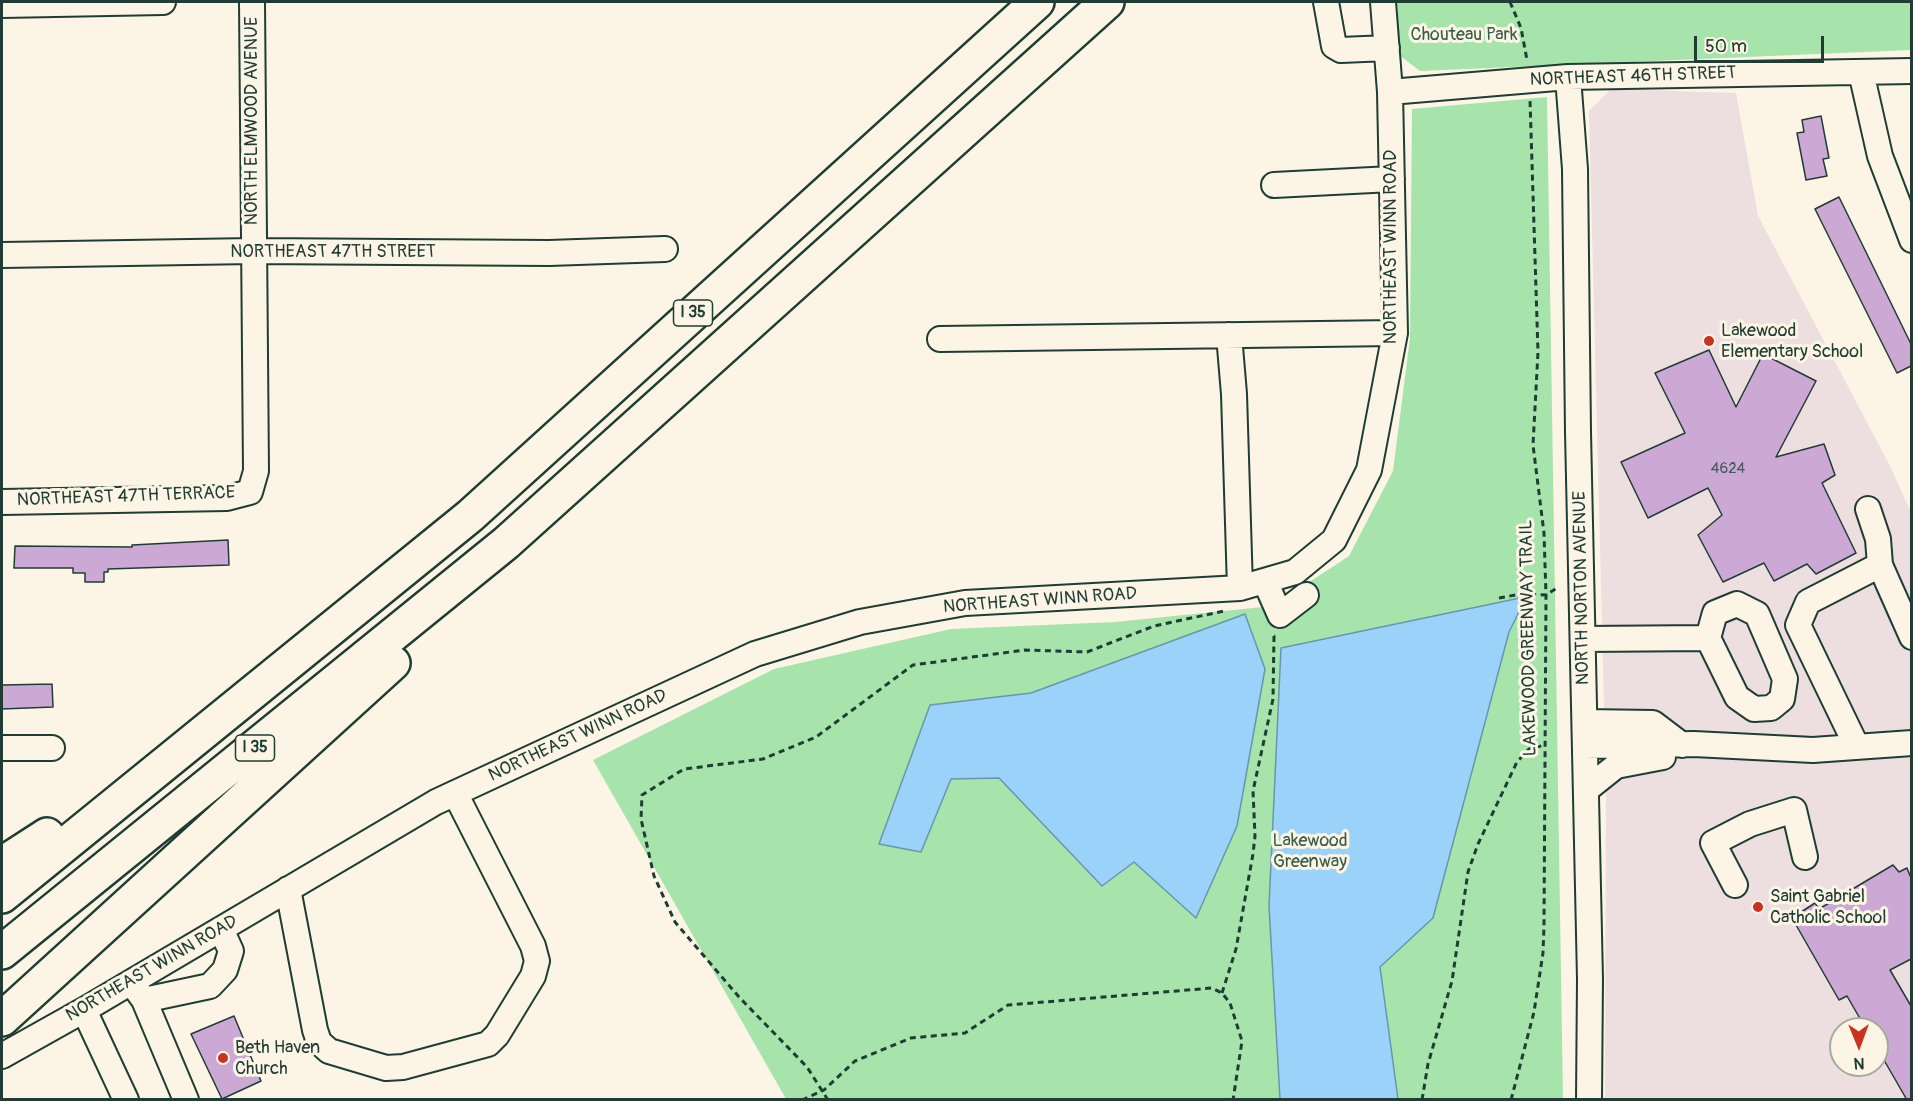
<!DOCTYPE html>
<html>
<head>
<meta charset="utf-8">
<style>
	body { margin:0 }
	#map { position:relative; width:1913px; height:1101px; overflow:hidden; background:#fcf5e5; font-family:Pangolin,sans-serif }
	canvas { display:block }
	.frame { position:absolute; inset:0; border:3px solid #1f3d34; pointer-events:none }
	.north { position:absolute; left:1829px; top:1017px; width:60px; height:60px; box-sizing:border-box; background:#fcf5e5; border:2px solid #a4ab9e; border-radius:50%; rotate:179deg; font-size:16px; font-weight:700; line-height:24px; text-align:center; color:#1f3d34 }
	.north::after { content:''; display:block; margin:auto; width:21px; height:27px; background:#c8321e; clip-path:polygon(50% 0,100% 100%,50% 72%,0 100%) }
	.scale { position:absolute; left:1694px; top:36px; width:130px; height:27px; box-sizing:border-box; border:3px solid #1f3d34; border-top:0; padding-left:8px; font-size:18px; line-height:21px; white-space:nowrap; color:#1f3d34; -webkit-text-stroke:4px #fcf5e5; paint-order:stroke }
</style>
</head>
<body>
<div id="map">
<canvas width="1913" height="1101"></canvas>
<div class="frame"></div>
<div class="north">N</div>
<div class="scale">50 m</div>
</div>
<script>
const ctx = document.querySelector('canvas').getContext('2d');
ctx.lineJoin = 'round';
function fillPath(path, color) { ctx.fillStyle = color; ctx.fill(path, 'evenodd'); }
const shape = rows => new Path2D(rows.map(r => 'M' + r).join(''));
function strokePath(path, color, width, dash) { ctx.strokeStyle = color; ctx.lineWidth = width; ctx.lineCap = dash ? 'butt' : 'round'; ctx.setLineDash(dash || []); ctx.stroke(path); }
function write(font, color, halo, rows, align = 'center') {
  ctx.font = font + ' Pangolin,sans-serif'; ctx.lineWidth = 6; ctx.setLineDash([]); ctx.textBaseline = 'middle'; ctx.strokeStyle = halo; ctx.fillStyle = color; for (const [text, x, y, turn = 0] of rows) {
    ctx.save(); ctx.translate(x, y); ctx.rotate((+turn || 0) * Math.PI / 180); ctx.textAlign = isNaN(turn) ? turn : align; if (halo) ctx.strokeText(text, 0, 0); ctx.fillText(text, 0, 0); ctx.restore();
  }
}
fillPath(shape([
	[1611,89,1736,93,1758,216,1890,466,1911,512,1911,1099,1605,1099,1606,785,1589,111],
	[1841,1029,1877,1029,1877,1065,1841,1065]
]), '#eddee0');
fillPath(shape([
	[1397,2,1911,2,1911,50,1420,71,1399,55],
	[1547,97,1563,1099,786,1099,593,760,774,669,951,629,1115,622,1273,606,1349,556,1393,471,1410,338,1412,109]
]), '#a6e4ab');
const water = shape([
	[1520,598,1518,614,1509,632,1433,918,1380,967,1398,1099,1280,1099,1269,906,1281,648,1520,598],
	[1245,614,1265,669,1237,826,1196,918,1134,862,1102,886,999,778,951,779,921,852,879,844,930,705,1031,693,1245,614]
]);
fillPath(water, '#9bd2fa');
strokePath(water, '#6996ab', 1.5);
const building = shape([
	[1821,116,1829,158,1823,159,1827,176,1806,180,1797,133,1804,132,1802,120,1821,116],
	[1839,197,1911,344,1911,366,1897,373,1815,209,1839,197],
	[1709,350,1736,407,1763,354,1816,381,1776,457,1824,444,1835,475,1822,483,1856,553,1816,574,1807,564,1774,581,1764,563,1723,582,1698,535,1722,515,1708,488,1648,518,1621,462,1685,433,1655,373,1709,350],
	[228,540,229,565,108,569,108,572,104,572,104,582,85,582,85,573,73,573,73,568,14,568,15,546,132,547,132,545,228,540],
	[52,684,53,707,2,709,2,685,52,684],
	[1893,865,1899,872,1907,868,1911,878,1911,959,1890,970,1911,1006,1911,1100,1907,1100,1877,1048,1877,1029,1866,1029,1847,996,1839,1000,1792,918,1815,903,1819,909,1893,865],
	[234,1016,261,1081,222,1099,191,1034,234,1016]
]);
fillPath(building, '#cba9d4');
strokePath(building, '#1f3d34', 1.5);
const minor = shape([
	[1326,2,1334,46,1341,50,1387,48],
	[2,5,163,2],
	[1861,72,1880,156,1912,240],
	[1568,77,1575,169,1578,432,1590,979,1589,1100],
	[1390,92,1568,77,1912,71],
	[1274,185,1392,179],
	[2,255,253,251,549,253,665,249],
	[1229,335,1234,394,1240,588],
	[940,339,1395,333],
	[2,502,227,498,250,492,256,471,252,2],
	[1868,509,1878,539,1880,565,1912,637],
	[1265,581,1280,615,1306,595],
	[1583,639,1708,638,1737,697,1754,709,1771,708,1782,699,1785,679,1757,614,1737,604,1715,613,1708,638],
	[1585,722,1653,723,1682,745],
	[1585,746,1694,744,1813,750,1912,743],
	[1857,747,1798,625,1808,602,1880,565],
	[2,748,52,748],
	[1586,790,1616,766,1663,757],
	[1735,885,1713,843,1750,824,1794,810,1805,857],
	[288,889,315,1030,319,1042,329,1051,386,1068,403,1067,488,1044,497,1035,533,976,537,961,533,946,455,793],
	[131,982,144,1000,210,986,225,970,231,951,221,929],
	[144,1000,186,1100],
	[84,1010,126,1100],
	[2,1056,84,1010,436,802,755,654,860,622,965,603,1240,588,1295,572,1334,540,1369,470,1395,333,1390,92,1383,2]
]);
const highway = shape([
	[2,864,47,835],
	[2,896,470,516,1037,2],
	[2,952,506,543,1107,2],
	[2,1019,393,663]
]);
strokePath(minor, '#1f3d34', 28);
strokePath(highway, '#1f3d34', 38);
strokePath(shape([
	[1510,2,1521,28,1527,60],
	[1499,598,1521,594,1546,595,1557,588],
	[1222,993,1236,949,1253,854,1255,836,1253,791,1273,699,1274,636,1271,635],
	[802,1100,824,1090,855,1061,911,1038,965,1033,1008,1005,1212,988,1222,993,1230,1003,1242,1041,1233,1100],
	[828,1100,807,1067,739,997,675,922,654,876,641,819,642,795,684,769,763,759,816,737,913,665,1025,650,1087,652,1154,626,1224,611],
	[1422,1100,1428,1064,1452,981,1468,872,1478,844,1517,762,1529,749,1545,745],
	[1511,1100,1534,1012,1543,953,1544,926,1546,595,1544,533,1533,445,1538,352,1530,100]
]), '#1f3d34', 3, [6, 4.5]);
strokePath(minor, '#fcf5e5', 24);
strokePath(highway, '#fcf5e5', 33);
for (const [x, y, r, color] of [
	[1709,341,6,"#c8321e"],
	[1758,907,6,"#c8321e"],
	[223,1058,6,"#c8321e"]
]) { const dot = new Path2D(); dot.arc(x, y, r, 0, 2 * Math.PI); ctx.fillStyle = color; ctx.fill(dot); strokePath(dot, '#fcf5e5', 2); }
write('15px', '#4a585c', null, [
	["4624",1728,469]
]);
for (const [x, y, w] of [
	[693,313,39],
	[255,748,39]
]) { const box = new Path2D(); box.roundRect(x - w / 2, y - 13, w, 26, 4.5); ctx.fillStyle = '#fcf5e5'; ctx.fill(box); strokePath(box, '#1f3d34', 1.5); }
write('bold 16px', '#1f3d34', null, [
	["I 35",693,313],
	["I 35",255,748]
]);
write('18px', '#3a5e4c', '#fcf5e5', [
	["Chouteau Park",1464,35],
	["Lakewood",1310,841],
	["Greenway",1310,862]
]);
write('18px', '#1f3d34', '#fcf5e5', [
	["NORTHEAST 46TH STREET",1633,77,-2],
	["NORTH ELMWOOD AVENUE",252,121,-90],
	["NORTHEAST WINN ROAD",1391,247,-90],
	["NORTHEAST 47TH STREET",333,252],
	["NORTHEAST 47TH TERRACE",126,497,-2],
	["NORTH NORTON AVENUE",1582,588,-91],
	["NORTHEAST WINN ROAD",1040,601,-4],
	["LAKEWOOD GREENWAY TRAIL",1529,638,-91],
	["NORTHEAST WINN ROAD",578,736,-25],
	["NORTHEAST WINN ROAD",152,969,-30]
]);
write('18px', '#1f3d34', '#fcf5e5', [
	["Lakewood",1721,331],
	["Elementary School",1721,352],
	["Saint Gabriel",1770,897],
	["Catholic School",1770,918],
	["Beth Haven",235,1048],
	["Church",235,1069]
], 'left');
</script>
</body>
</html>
